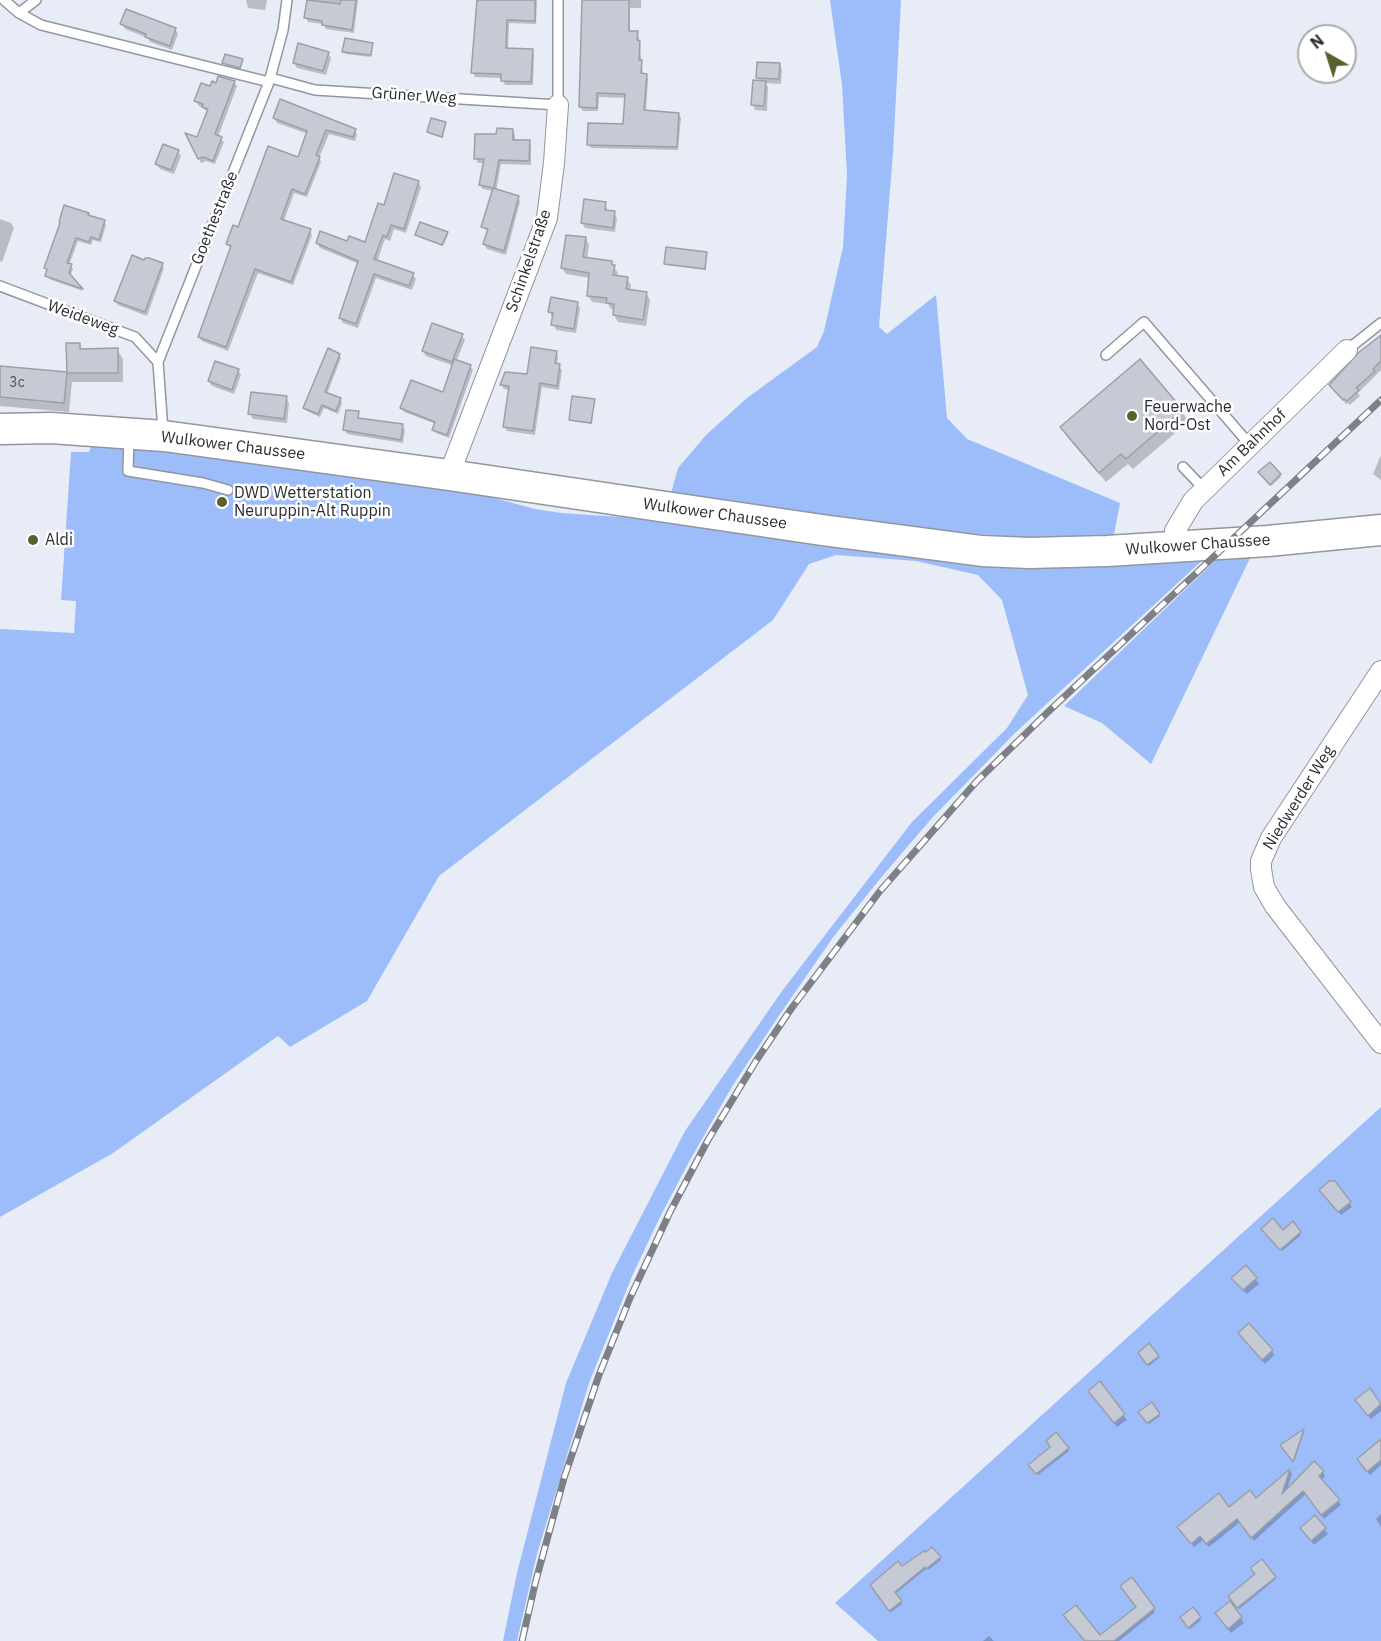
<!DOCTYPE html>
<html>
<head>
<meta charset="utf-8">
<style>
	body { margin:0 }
	#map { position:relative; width:1381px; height:1641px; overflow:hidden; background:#e7ecf6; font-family:"IBM Plex Sans",sans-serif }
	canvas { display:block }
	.north { position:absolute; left:1297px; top:24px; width:60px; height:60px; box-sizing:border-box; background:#fff; border:2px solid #aaabac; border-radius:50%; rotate:321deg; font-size:16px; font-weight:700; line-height:24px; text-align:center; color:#2a2c30 }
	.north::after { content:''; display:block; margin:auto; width:21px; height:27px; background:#5b5f2c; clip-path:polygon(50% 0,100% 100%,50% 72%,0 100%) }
</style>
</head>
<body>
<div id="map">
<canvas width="1381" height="1641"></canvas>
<div class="north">N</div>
</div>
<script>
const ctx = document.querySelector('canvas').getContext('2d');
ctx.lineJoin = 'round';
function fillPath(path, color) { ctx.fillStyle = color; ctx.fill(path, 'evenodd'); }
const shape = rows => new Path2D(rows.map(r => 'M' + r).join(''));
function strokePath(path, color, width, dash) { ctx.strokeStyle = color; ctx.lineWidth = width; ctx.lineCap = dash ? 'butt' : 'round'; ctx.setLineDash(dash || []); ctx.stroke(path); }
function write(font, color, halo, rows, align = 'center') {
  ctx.font = font + ' "IBM Plex Sans",sans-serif'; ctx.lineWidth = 5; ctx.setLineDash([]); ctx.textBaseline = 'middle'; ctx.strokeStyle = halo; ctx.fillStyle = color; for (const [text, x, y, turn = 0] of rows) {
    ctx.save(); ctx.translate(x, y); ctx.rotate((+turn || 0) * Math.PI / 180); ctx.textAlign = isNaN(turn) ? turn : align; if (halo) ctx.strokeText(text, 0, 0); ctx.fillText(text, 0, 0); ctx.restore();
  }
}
fillPath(shape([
	[830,0,901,0,893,153,879,327,887,334,936,295,947,418,967,439,1120,503,1113,540,1032,538,824,523,670,497,678,468,706,435,747,398,817,347,824,331,843,247,847,175,842,85],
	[94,440,446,485,535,509,561,513,1207,556,1015,733,932,818,884,874,834,936,778,1017,733,1085,690,1160,659,1219,633,1274,589,1383,537,1554,517,1641,503,1641,517,1573,566,1383,612,1273,685,1131,782,991,912,822,1007,728,1028,695,1002,600,978,575,916,561,836,555,809,564,773,620,439,876,367,1001,290,1047,278,1036,113,1153,0,1217,0,629,74,633,76,601,61,600,71,452,89,452],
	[1220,556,1251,556,1151,764,1102,723,1064,706],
	[1381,1107,1381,1641,878,1641,835,1603]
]), '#9dbdfa');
fillPath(shape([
	[246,0,267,0,265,10,248,8],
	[308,0,358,0,354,33,326,29,323,24,308,22,306,18],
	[479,0,537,0,536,24,509,23,508,50,532,51,534,55,533,85,505,85,502,78,475,77,473,73],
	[583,0,641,0,641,8,630,8,630,32,637,33,639,37,643,75,646,75,648,79,646,112,678,114,681,118,678,150,591,148,588,144,625,125,626,98,599,97,598,111,583,111,580,107],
	[122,24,175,29,178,34,172,50,150,42,148,38,125,29],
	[346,40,372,44,371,57,345,54],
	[328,53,331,58,326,75,297,68,294,63],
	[242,60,241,69,224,63],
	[779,64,782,69,781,84,765,83,768,87,767,111,755,110,753,105,760,82,758,78],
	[234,82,237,86,218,137,224,142,215,164,206,161,201,163,199,159,198,139,208,112,198,105,196,101,210,88],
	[274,118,355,130,357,135,355,141,329,134,319,158,321,162,307,197,294,193,284,221,310,230,312,235,293,285,258,273,228,351,202,341,199,337,230,248,228,244,299,159,308,134,277,123],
	[445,124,443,138,430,134,428,132],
	[512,130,515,135,515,141,529,142,531,146,531,165,501,164,496,191,518,197,520,202,506,255,487,249,484,244,488,232,482,226,493,191,483,189,480,185,484,163,478,163,476,158,498,136],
	[178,152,181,156,174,174,160,169,157,164],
	[418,182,421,187,406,233,394,229,390,241,385,239,377,262,413,275,416,279,412,290,376,278,358,328,343,323,340,318,359,264,320,248,317,243,366,244,385,207],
	[605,203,608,212,614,213,617,218,615,232,585,228,582,223],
	[88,214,90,217,104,222,106,225,101,242,93,240,91,245,78,241,69,265,73,269,70,277,83,291,49,279,46,268,61,224],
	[0,219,11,223,14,228,2,262,0,261],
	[447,233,448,235,443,246,417,235],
	[586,238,589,245,587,259,611,263,618,273,617,277,627,279,631,285,630,291,646,293,650,300,646,326,618,322,614,315,615,310,611,309,608,304,592,302,588,295,590,278,566,274,562,268],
	[706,254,706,270,667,265,665,263],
	[162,265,164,268,147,316,118,305,115,301],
	[577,303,580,308,576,333,556,330,550,312],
	[462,336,465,340,456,362,470,366,473,370,449,438,436,433,434,430,436,424,404,412,401,408,444,394,454,366,426,356,423,351],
	[79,344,83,351,117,350,123,359,123,382,72,382,69,412,0,406,0,368,68,374,68,345],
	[1381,348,1381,370,1358,393,1360,396,1350,405,1348,403,1346,404,1334,390],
	[556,352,558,357,557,365,562,370,559,390,542,387,535,435,507,431,504,426,510,390,504,389,501,385,528,376],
	[339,355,341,358,327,394,340,399,342,403,338,414,324,408,320,417,307,411,305,408],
	[1140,362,1182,411,1188,422,1133,469,1128,464,1106,482,1068,438,1062,427],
	[238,370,241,375,234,394,212,386,209,381],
	[286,398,289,403,287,423,253,419,250,414],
	[594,401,592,424,572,421,570,419],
	[358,413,360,420,402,426,405,430,403,443,347,434,345,430],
	[1381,455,1381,480,1373,474],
	[1261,475,1280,475,1281,477,1271,486],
	[1324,1194,1349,1202,1352,1207,1341,1215],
	[1292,1223,1301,1235,1282,1251,1264,1231,1283,1232],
	[1246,1267,1259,1284,1247,1294,1236,1283],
	[1243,1338,1272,1351,1274,1355,1265,1364],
	[1149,1345,1159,1358,1149,1366,1140,1353],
	[1099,1383,1127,1420,1117,1427,1092,1396],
	[1370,1390,1381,1404,1381,1411,1371,1419,1360,1405],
	[1151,1404,1160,1416,1149,1424,1140,1412],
	[1303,1431,1304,1432,1294,1462,1282,1445],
	[1056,1434,1069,1451,1038,1475,1030,1465,1052,1448],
	[1381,1453,1381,1465,1370,1475,1361,1464],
	[1290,1471,1292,1474,1286,1492,1323,1472,1325,1476,1321,1480,1341,1505,1324,1519,1306,1494,1254,1541,1240,1522,1209,1547,1203,1540,1194,1547,1182,1531,1229,1509,1256,1500],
	[1381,1514,1381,1527,1376,1519],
	[1315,1517,1328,1534,1314,1545,1305,1533],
	[940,1558,941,1560,928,1570,927,1568,895,1594,902,1604,891,1612,872,1585,902,1568],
	[1257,1575,1275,1577,1276,1579,1239,1609,1230,1597],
	[1230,1603,1244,1623,1231,1633,1219,1618],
	[1153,1609,1155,1612,1119,1641,1086,1641,1100,1637],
	[1193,1609,1201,1620,1190,1629,1182,1617],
	[989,1636,994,1641,983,1641]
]), '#0003');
const building = shape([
	[307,0,340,4,341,0,356,0,352,30,322,25,322,21,304,18,307,0],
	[477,0,535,0,535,21,507,20,506,48,533,49,531,82,501,81,501,74,471,73,477,0],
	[582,0,629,0,629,31,638,31,637,40,640,41,639,60,642,60,641,73,647,74,644,110,679,113,677,147,587,145,588,123,623,124,625,94,597,93,597,108,579,107,582,0],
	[126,9,176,28,170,46,145,37,146,34,120,24,126,9],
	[345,38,373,43,371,55,342,52,345,38],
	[298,43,329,52,323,71,293,63,298,43],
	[225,54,243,59,240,68,222,63,225,54],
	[757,62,780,63,779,79,756,78,757,62],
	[218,76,235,81,215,134,222,137,213,161,203,157,198,159,185,133,197,137,208,109,202,107,203,104,194,101,201,83,210,86,212,81,216,83,218,76],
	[753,80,766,81,764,106,751,105,753,80],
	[280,99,356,129,353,137,326,130,316,155,320,157,305,194,292,189,281,219,311,229,291,282,255,269,226,347,198,337,231,246,226,244,233,225,238,227,268,146,298,157,307,131,273,118,280,99],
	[431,118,446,122,442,137,427,132,431,118],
	[497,128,513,129,513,140,530,140,529,161,499,160,494,188,479,185,484,159,474,159,475,134,496,134,497,128],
	[163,144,179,150,171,170,155,164,163,144],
	[394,173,419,181,404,229,391,225,387,237,383,235,374,259,414,273,409,286,374,274,356,324,339,318,358,261,316,243,320,231,347,241,349,236,365,242,378,203,384,205,394,173],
	[493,188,519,196,504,251,483,244,488,229,481,227,493,188],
	[584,199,606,202,605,210,615,211,613,228,581,223,584,199],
	[64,205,89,213,88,215,105,220,99,240,91,237,89,242,76,238,67,263,72,264,69,273,83,289,45,276,47,269,44,268,60,223,59,222,64,205],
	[420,222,448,232,442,245,415,235,420,222],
	[566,235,586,237,583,257,612,261,612,265,615,265,613,275,628,277,626,289,647,292,643,320,613,315,614,304,606,303,607,298,587,296,589,273,561,268,566,235],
	[666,247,707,252,705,269,664,264,666,247],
	[132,255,144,260,145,258,149,258,163,263,145,312,114,301,132,255],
	[551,297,578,302,574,329,551,325,553,313,548,312,551,297],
	[432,323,463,334,452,362,422,351,432,323],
	[1381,335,1381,361,1373,369,1375,371,1356,388,1359,390,1347,401,1344,399,1343,400,1329,385,1358,353,1381,335],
	[66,343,80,343,80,349,118,348,118,373,67,373,64,403,0,397,0,366,67,372,66,343],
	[531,347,557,351,555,363,560,364,557,386,540,383,533,431,503,427,509,386,500,385,505,372,527,374,531,347],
	[328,348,340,354,325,392,341,398,336,411,322,405,318,414,303,408,328,348],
	[454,359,471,365,447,435,432,430,435,422,400,408,411,380,443,392,454,359],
	[1140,359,1183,410,1126,459,1121,454,1099,473,1060,427,1140,359],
	[215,361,239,369,232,390,208,381,215,361],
	[251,392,287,396,284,419,248,414,251,392],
	[572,396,595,399,591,423,569,420,572,396],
	[346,410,359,411,358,418,403,424,401,440,343,430,346,410],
	[1270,462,1281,474,1270,485,1258,472,1270,462],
	[1329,1181,1335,1181,1351,1202,1338,1212,1319,1190,1329,1181],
	[1273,1218,1283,1230,1293,1221,1301,1232,1280,1250,1261,1229,1273,1218],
	[1246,1265,1257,1278,1243,1290,1231,1278,1246,1265],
	[1249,1323,1273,1350,1262,1360,1238,1333,1249,1323],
	[1149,1343,1159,1356,1147,1365,1138,1353,1149,1343],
	[1100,1381,1125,1414,1114,1423,1088,1391,1100,1381],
	[1370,1388,1381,1404,1368,1416,1355,1400,1370,1388],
	[1152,1402,1160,1414,1147,1423,1138,1412,1152,1402],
	[1304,1429,1293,1462,1280,1445,1304,1429],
	[1056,1432,1069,1448,1036,1474,1028,1465,1050,1447,1046,1441,1056,1432],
	[1381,1439,1381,1460,1367,1472,1357,1459,1381,1439],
	[1314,1461,1324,1471,1319,1476,1340,1500,1321,1515,1303,1491,1251,1538,1237,1519,1206,1544,1200,1536,1191,1544,1177,1527,1219,1493,1229,1507,1250,1490,1256,1498,1290,1469,1282,1494,1314,1461],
	[1315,1515,1326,1528,1311,1541,1300,1528,1315,1515],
	[932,1547,941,1557,926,1569,925,1567,895,1592,902,1601,889,1611,870,1585,898,1561,902,1566,924,1551,926,1552,932,1547],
	[1262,1559,1276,1577,1237,1608,1228,1596,1255,1574,1250,1568,1262,1559],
	[1132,1577,1155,1608,1114,1641,1085,1641,1063,1615,1076,1605,1100,1635,1136,1607,1120,1586,1132,1577],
	[1230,1601,1242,1617,1228,1629,1215,1613,1230,1601],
	[1193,1607,1201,1617,1188,1628,1180,1617,1193,1607]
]);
fillPath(building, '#c5cad4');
strokePath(building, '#9a9fa8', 1.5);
const lane = shape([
	[4,0,19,13,41,25,269,82],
	[19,13,36,0],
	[271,78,315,90,558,105,558,0],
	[0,286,135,337,158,362],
	[1347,350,1381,323],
	[1106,355,1144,322,1250,445],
	[163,431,158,362,269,82,283,30,287,0],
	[129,437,128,471,203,483,228,490],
	[1183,467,1204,489]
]);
const street = shape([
	[449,475,547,218,554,163,558,105],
	[1175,547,1175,531,1193,501,1347,350],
	[1381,671,1271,838,1261,861,1261,869,1264,887,1275,906,1381,1043]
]);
const primary = shape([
	[0,429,51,428,164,436,449,475,822,530,982,551,1029,553,1107,551,1268,541,1381,530]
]);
strokePath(lane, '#91969f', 12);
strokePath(street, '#91969f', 22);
strokePath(primary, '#91969f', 33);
strokePath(lane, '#fff', 9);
strokePath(street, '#fff', 20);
strokePath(primary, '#fff', 30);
const rail = shape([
	[522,1641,536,1580,564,1478,599,1375,630,1298,670,1212,708,1140,756,1061,791,1009,880,891,977,781,1048,712,1381,400]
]);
strokePath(rail, '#7d8087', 7);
strokePath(rail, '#fff', 4.5, [14]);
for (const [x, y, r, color] of [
	[1132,416,6,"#5b5f2c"],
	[222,502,6,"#5b5f2c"],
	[33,540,6,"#5b5f2c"]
]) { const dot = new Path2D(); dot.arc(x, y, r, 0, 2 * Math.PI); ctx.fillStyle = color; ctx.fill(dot); strokePath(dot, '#fff', 2); }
write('14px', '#515459', null, [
	["3c",17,383]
]);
write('16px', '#2a2c30', '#fff', [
	["Grüner Weg",414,96,4],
	["Goethestraße",215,218,-68],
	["Schinkelstraße",529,261,-71],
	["Weideweg",83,318,20],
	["Am Bahnhof",1252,443,-44],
	["Wulkower Chaussee",233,446,7],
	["Wulkower Chaussee",715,514,8],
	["Wulkower Chaussee",1198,545,-4],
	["Niedwerder Weg",1299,798,-58]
]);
write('16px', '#2a2c30', '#fff', [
	["Feuerwache",1144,407],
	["Nord-Ost",1144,425],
	["DWD Wetterstation",234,493],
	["Neuruppin-Alt Ruppin",234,511],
	["Aldi",45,540]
], 'left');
</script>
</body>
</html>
